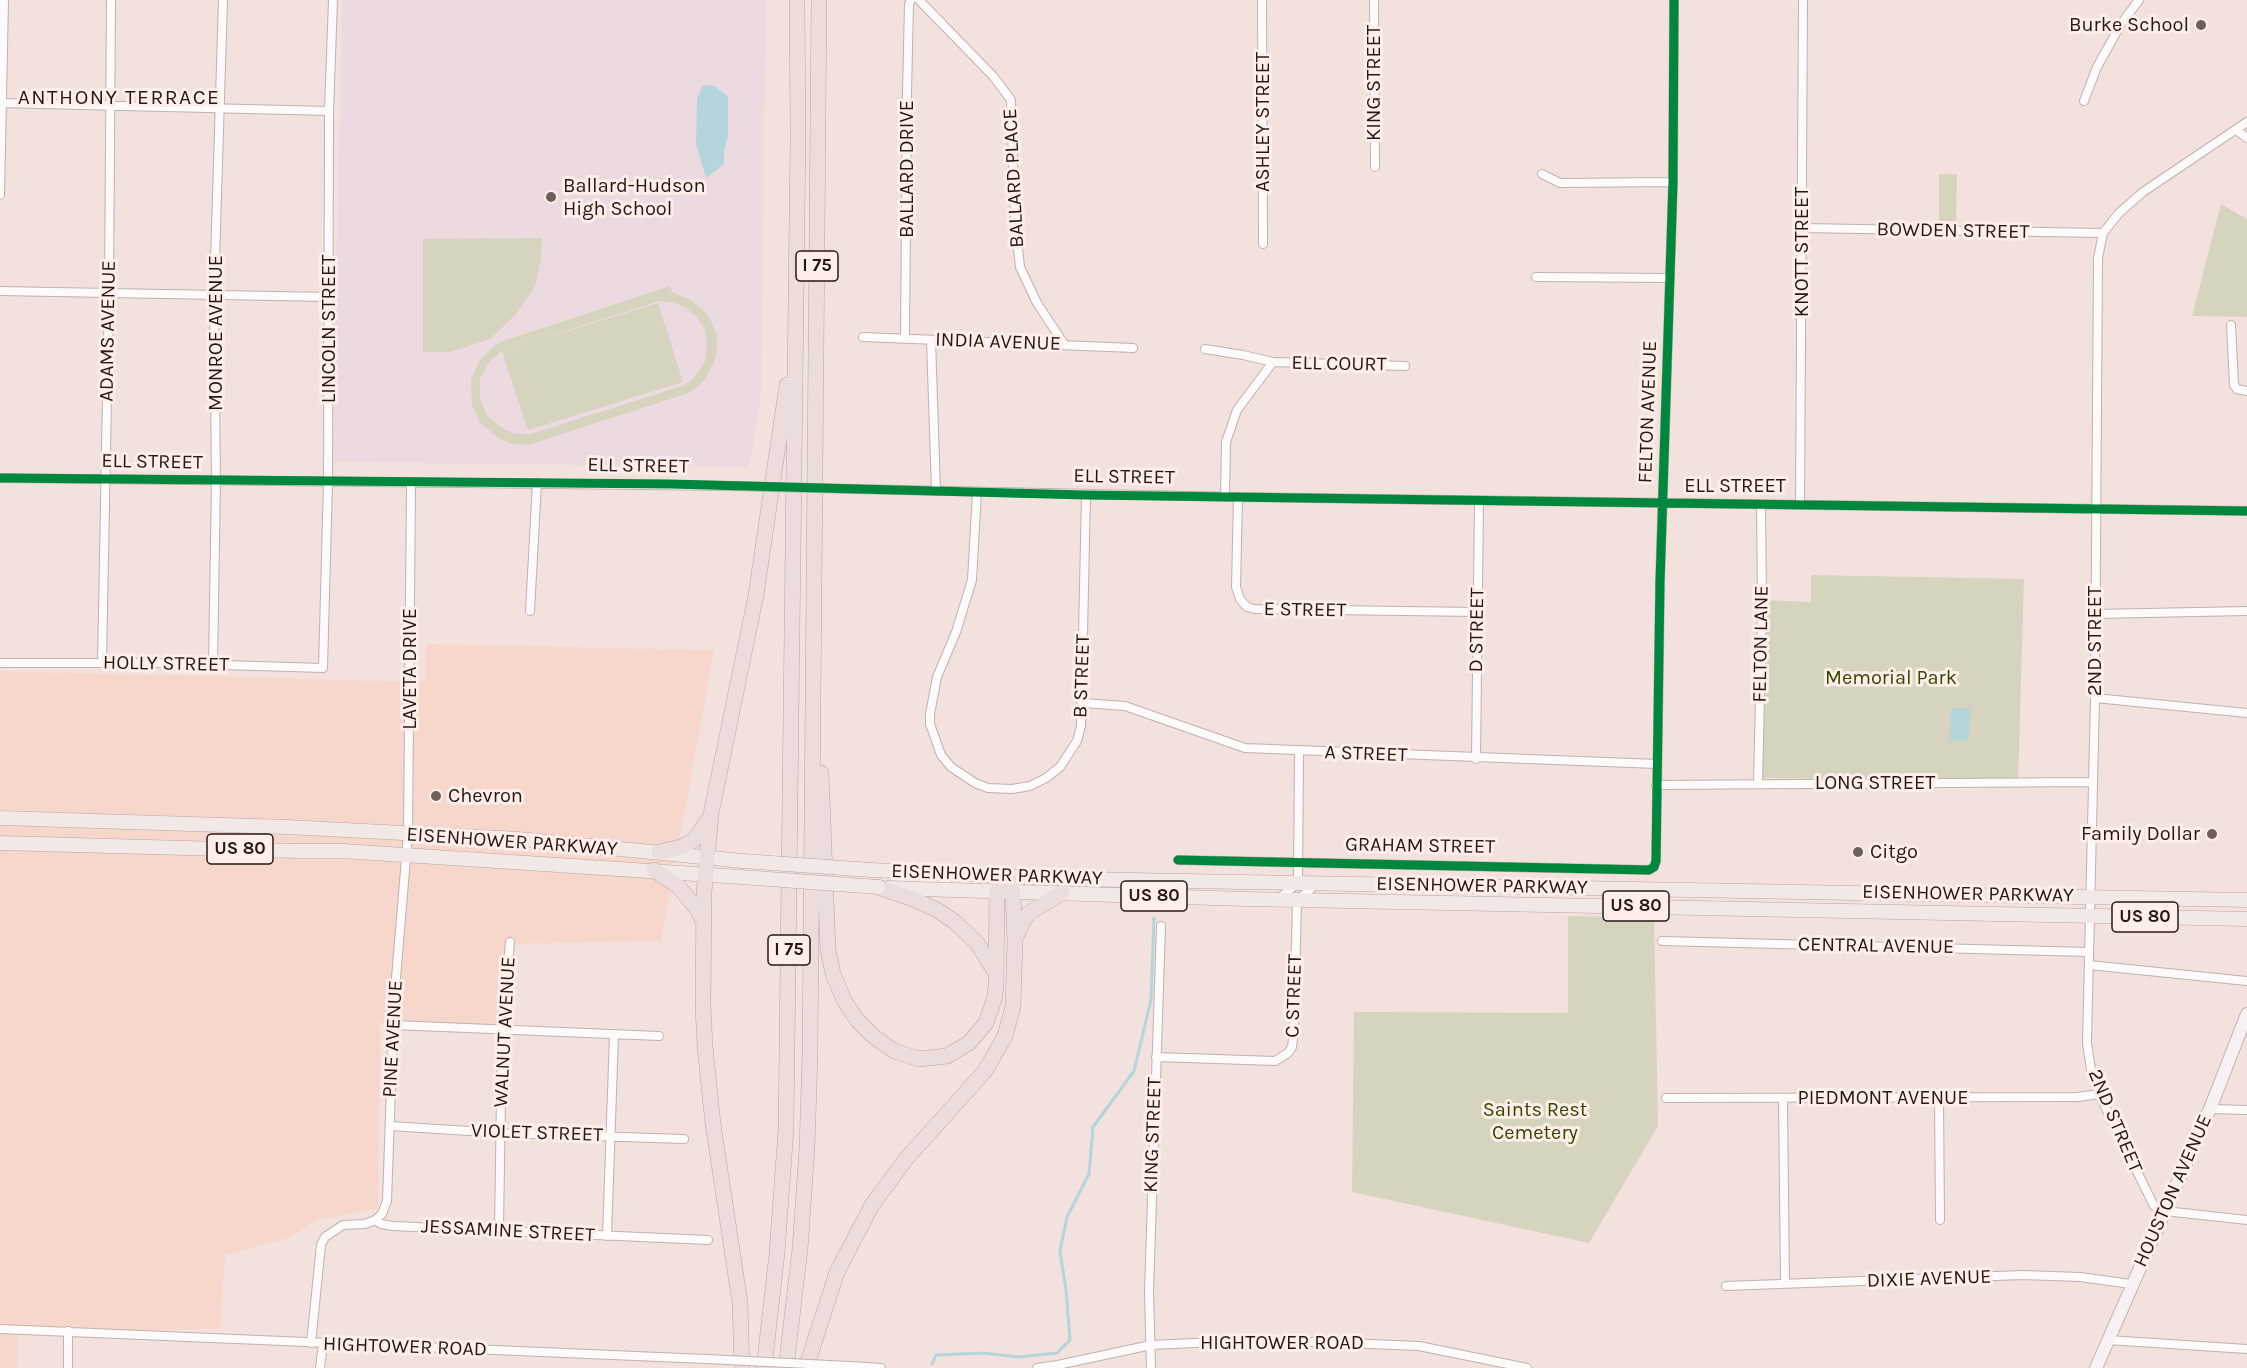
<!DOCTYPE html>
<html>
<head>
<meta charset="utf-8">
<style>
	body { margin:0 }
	canvas { display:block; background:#f2e1dc }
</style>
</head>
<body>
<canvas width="2247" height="1368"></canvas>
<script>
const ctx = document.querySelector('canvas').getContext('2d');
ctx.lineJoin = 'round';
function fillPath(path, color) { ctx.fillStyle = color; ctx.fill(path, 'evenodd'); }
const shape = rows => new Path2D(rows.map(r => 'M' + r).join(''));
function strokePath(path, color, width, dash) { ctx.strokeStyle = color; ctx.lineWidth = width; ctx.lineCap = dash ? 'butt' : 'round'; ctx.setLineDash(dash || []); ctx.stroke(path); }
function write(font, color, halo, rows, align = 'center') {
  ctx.font = font + ' Karla,sans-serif'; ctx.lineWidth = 6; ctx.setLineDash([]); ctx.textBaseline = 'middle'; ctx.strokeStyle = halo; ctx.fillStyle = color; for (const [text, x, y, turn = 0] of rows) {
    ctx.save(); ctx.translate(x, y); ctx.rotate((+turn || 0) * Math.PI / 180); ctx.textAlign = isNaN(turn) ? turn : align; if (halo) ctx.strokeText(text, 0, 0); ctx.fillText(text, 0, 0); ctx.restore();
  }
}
fillPath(shape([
	[426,644,714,650,661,941,510,944,508,1034,380,1022,378,1209,320,1219,288,1238,225,1255,220,1329,18,1332,17,1368,0,1368,0,671,425,682]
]), '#f7d7cc');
fillPath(shape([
	[342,0,766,0,761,394,749,467,332,462]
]), '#ecdae1');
fillPath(shape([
	[1939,174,1957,174,1956,221,1939,221],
	[2221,204,2247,219,2247,317,2192,316],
	[542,238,541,259,535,286,517,313,490,339,450,352,423,352,423,239],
	[670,286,672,292,689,299,703,310,711,321,716,334,717,348,714,362,706,378,696,388,689,393,528,445,512,444,501,440,480,423,472,405,471,380,479,362,493,347,503,341],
	[659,301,674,303,685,307,697,317,705,330,707,345,705,361,699,371,689,382,682,386,531,434,516,434,505,430,487,416,480,398,480,379,489,362,502,351,528,430,683,382,658,303,503,351],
	[1811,575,2024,579,2018,781,1758,778,1762,600,1811,602],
	[1568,916,1654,918,1658,1126,1589,1243,1352,1192,1354,1012,1568,1013]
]), '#d6d4be');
fillPath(shape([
	[703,85,715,86,728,97,728,136,724,151,724,164,706,178,696,144,697,99],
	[1951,708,1970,708,1969,741,1950,740]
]), '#b4d5d9');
strokePath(shape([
	[932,1364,936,1355,984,1353,1018,1357,1057,1353,1070,1340,1066,1290,1060,1251,1067,1217,1089,1174,1093,1127,1134,1071,1151,1000,1154,918]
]), '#b4d5d9', 3);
const street = shape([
	[919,0,993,76,1011,100,1015,220,1020,267,1037,303,1064,344],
	[1262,0,1263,244],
	[1374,0,1375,167],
	[2084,101,2097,67,2121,24,2139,0],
	[0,103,329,111],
	[2247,122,2143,192,2119,213,2103,233,2098,258,2095,698,2087,1043,2091,1070,2099,1094,2154,1206,2165,1211,2247,1220],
	[2236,130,2247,138],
	[1542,174,1560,183,1673,182],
	[0,195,4,0],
	[1802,228,2103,233],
	[1536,277,1670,278],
	[0,291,329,297],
	[2231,325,2234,385,2237,389,2247,391],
	[863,337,1133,348],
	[905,338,907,94,909,4,911,0],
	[931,340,936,491],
	[1205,349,1243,355,1273,362],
	[0,478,734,486],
	[853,489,1238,497,2247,511],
	[977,492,972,580,956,632,937,677,930,714,930,724,941,755,951,767,975,783,988,788,1012,789,1030,786,1046,778,1060,767,1077,741,1081,726,1086,495],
	[1225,497,1226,442,1237,410,1273,362,1405,366],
	[1238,497,1236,587,1240,599,1247,607,1254,609,1477,612],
	[1800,505,1803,0],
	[530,611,537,483],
	[2095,614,2247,611],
	[0,663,157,663,323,668,328,482,329,111,333,0],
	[102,663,109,292,111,0],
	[213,665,216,481,214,294,223,0],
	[2095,698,2247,713],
	[1083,703,1125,706,1245,748,1657,764],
	[1476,759,1479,501],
	[1758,784,1762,608,1761,505],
	[1656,785,2093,782],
	[1178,860,1649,870,1654,867,1656,861,1660,582,1673,182,1674,0],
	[1277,900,1298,883,1299,752],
	[1662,941,2089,952],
	[2089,965,2247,981],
	[394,1025,659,1036],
	[1156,1057,1275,1061,1288,1053,1292,1047,1294,1031,1297,900,1317,884],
	[1939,1097,1940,1220],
	[1666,1098,2078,1097,2099,1094],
	[1783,1098,1785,1284],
	[2210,1109,2247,1110],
	[390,1126,500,1133,684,1139],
	[375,1220,382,1214,387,1201,394,1002,408,834,411,483],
	[499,1229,502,1030,510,942],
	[607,1236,614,1035],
	[1726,1286,2023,1275,2080,1277,2131,1284],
	[0,1329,706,1359],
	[2108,1340,2247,1349],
	[311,1343,321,1245,325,1237,343,1225,365,1224,375,1220,381,1224,393,1226,708,1240],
	[850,1366,881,1368],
	[68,1368,68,1331],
	[320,1368,323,1344],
	[1037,1368,1058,1365,1151,1345,1217,1342,1321,1342,1419,1346,1527,1368],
	[1151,1368,1149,1291,1161,926]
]);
const secondary = shape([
	[2096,1368,2210,1109,2247,1014]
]);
const primary = shape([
	[0,818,287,827,518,839,743,861],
	[0,843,296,851,343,851,741,877],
	[871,870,1074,879,2247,900],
	[888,888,1246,899,2247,919]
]);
const highway = shape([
	[821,773,828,950,833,974,844,1000,857,1020,873,1036,894,1051,919,1059,947,1056,969,1043,986,1023,994,1000,996,987,997,891,1007,876],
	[659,852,681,847,694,840,708,820],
	[654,870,678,886,696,908,703,921],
	[878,887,913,899,937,910,955,922,977,943,995,972],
	[1017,935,1023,921,1029,913,1062,893],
	[742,1368,740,1303,713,1124,705,1047,703,1006,704,892,711,814,756,595,787,385],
	[764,1368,777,1253,786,1129,798,135,797,0],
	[786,1368,800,1249,807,1148,810,1055,819,0],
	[806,1368,837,1272,872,1205,906,1159,985,1071,1005,1036,1013,1007,1015,941,1013,892,1007,876]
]);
strokePath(street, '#c0b2ad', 10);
strokePath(secondary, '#c0b2ad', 14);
strokePath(primary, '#baa7a3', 15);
strokePath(highway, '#baa7a3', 16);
strokePath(street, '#fdfafa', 8);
strokePath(secondary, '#f7f2f1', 12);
strokePath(primary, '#f2e9e7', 14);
strokePath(highway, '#eadddb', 15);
const streetBridge = shape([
	[734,486,853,489],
	[706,1359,850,1366]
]);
const primaryBridge = shape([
	[743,861,871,870],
	[741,877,878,887]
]);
strokePath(streetBridge, '#c0b2ad', 10, []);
strokePath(primaryBridge, '#baa7a3', 15, []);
strokePath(streetBridge, '#fdfafa', 8);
strokePath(primaryBridge, '#f2e9e7', 14);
strokePath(shape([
	[0,478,670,484,1086,495,2247,511],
	[1178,860,1649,870,1654,867,1656,861,1660,582,1673,182,1674,0]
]), '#00873e', 9);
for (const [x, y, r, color] of [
	[2201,25,6,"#6d5f5b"],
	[551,197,6,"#6d5f5b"],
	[436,796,6,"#6d5f5b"],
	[2212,834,6,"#6d5f5b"],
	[1858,852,6,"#6d5f5b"]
]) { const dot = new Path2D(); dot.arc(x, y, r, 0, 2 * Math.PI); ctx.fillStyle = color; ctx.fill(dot); strokePath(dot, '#fdeee9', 2); }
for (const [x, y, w] of [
	[817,266,42],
	[240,849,66],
	[1154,896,66],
	[1636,906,66],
	[2145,917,66],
	[789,950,42]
]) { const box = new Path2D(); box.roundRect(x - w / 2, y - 15, w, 30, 4.5); ctx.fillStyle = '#fdeee9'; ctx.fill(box); strokePath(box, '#261915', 1.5); }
write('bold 18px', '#261915', null, [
	["I 75",817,266],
	["US 80",240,849],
	["US 80",1154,896],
	["US 80",1636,906],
	["US 80",2145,917],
	["I 75",789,950]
]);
write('20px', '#261915', '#fdeee9', [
	["Burke School",2189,25,"right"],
	["Ballard-Hudson",563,186],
	["High School",563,209],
	["Chevron",448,796],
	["Family Dollar",2200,834,"right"],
	["Citgo",1870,852]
], 'left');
write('20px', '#261915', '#fdeee9', [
	["KING STREET",1374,83,-90],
	["ASHLEY STREET",1263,122,-90],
	["BALLARD DRIVE",907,169,-90],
	["BALLARD PLACE",1014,178,-93],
	["BOWDEN STREET",1953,231,1],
	["KNOTT STREET",1802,252,-90],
	["LINCOLN STREET",329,329,-90],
	["ADAMS AVENUE",108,331,-89],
	["MONROE AVENUE",216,333,-90],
	["INDIA AVENUE",998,342,2],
	["ELL COURT",1339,364,1],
	["FELTON AVENUE",1648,412,-88],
	["ELL STREET",152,462,1],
	["ELL STREET",638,466,1],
	["ELL STREET",1124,477,1],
	["ELL STREET",1735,486],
	["E STREET",1305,610,1],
	["D STREET",1477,630,-89],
	["2ND STREET",2095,641,-90],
	["FELTON LANE",1761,644,-89],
	["HOLLY STREET",166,664,1],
	["LAVETA DRIVE",410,669,-90],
	["B STREET",1082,676,-88],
	["A STREET",1366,754,2],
	["LONG STREET",1875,783],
	["EISENHOWER PARKWAY",512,842,4],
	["GRAHAM STREET",1420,846,1],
	["EISENHOWER PARKWAY",997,875,2],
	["EISENHOWER PARKWAY",1482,886,1],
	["EISENHOWER PARKWAY",1968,894,1],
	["CENTRAL AVENUE",1876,946,1],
	["C STREET",1294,996,-88],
	["WALNUT AVENUE",505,1032,-87],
	["PINE AVENUE",393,1039,-87],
	["PIEDMONT AVENUE",1883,1098],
	["2ND STREET",2115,1121,67],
	["VIOLET STREET",537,1133,2],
	["KING STREET",1153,1135,-88],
	["HOUSTON AVENUE",2173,1191,-66],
	["JESSAMINE STREET",508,1231,3],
	["DIXIE AVENUE",1929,1279,-2],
	["HIGHTOWER ROAD",1282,1343],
	["HIGHTOWER ROAD",405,1347,2]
]);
write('20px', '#394400', '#fdeee9', [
	["Memorial Park",1891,678],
	["Saints Rest",1535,1110],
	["Cemetery",1535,1133]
]);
ctx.letterSpacing = '1.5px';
write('21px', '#261915', '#fdeee9', [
	["ANTHONY TERRACE",119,98]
]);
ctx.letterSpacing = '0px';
</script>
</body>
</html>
